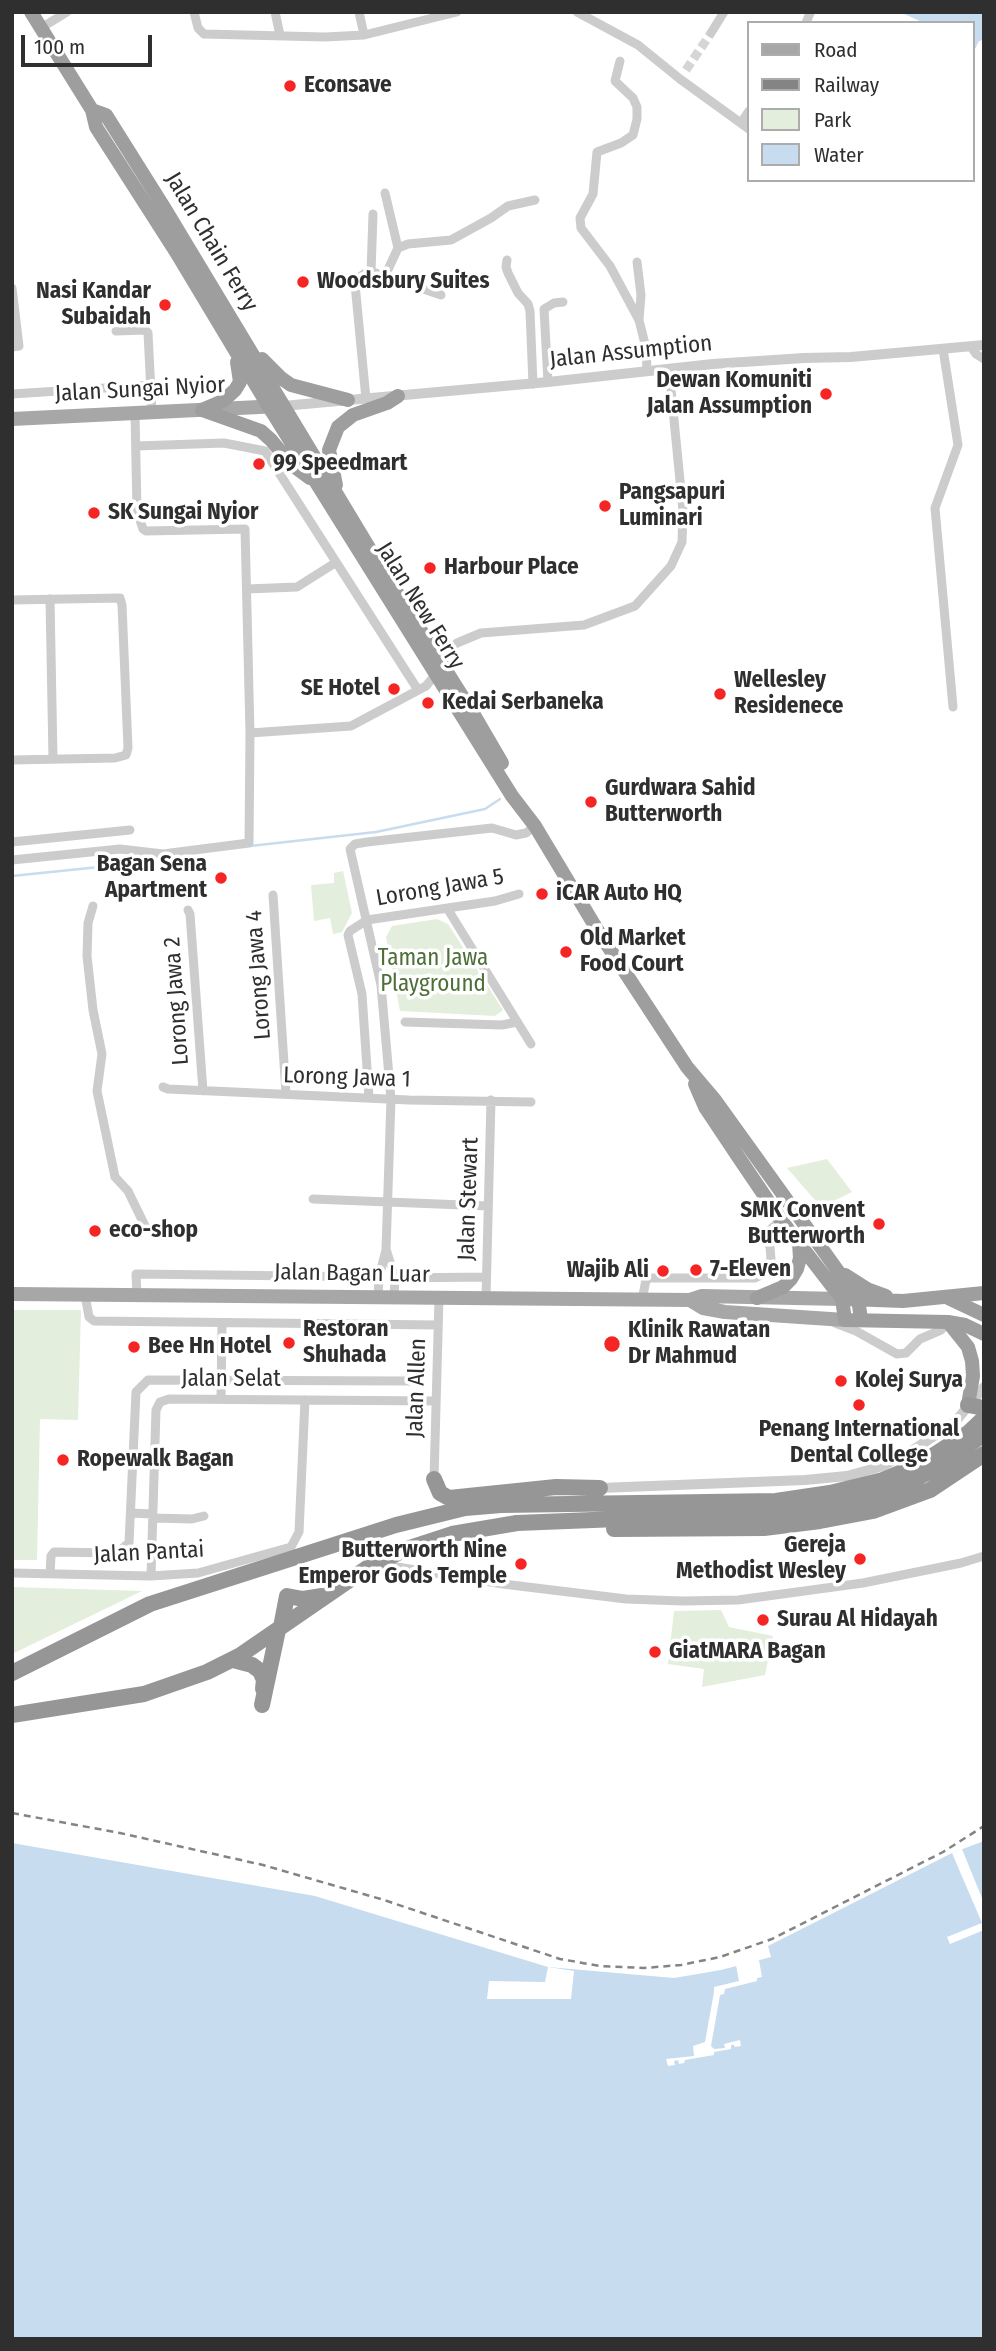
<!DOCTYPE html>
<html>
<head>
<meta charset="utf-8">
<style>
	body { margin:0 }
	#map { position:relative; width:996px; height:2351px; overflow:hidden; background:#fff; font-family:"Fira Sans Condensed",sans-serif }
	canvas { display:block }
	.frame { position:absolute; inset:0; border:14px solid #2f2f2f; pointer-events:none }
	.legend { position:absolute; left:747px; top:21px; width:228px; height:161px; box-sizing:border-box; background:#fff; border:2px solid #acacac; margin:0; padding:9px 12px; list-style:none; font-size:21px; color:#2f2f2f }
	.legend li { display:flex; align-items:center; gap:14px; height:35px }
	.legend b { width:35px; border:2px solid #acacac }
	.scale { position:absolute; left:21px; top:35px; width:131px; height:32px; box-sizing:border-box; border:4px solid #2f2f2f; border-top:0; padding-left:9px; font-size:21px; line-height:24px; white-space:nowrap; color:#2f2f2f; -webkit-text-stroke:5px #fff; paint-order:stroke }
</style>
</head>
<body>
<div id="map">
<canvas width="996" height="2351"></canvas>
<div class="frame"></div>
<ul class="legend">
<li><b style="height:9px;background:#a7a7a7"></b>Road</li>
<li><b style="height:9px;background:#848484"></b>Railway</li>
<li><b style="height:19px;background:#e4eedc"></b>Park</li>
<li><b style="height:19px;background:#c7dcef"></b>Water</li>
</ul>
<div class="scale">100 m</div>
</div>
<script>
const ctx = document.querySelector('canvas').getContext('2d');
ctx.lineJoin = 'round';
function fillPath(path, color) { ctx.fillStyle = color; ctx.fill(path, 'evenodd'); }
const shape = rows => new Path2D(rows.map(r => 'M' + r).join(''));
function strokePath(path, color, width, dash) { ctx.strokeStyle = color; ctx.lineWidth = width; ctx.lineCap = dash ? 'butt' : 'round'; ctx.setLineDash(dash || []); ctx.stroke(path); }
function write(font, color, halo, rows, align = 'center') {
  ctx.font = font + ' "Fira Sans Condensed",sans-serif'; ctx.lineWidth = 7; ctx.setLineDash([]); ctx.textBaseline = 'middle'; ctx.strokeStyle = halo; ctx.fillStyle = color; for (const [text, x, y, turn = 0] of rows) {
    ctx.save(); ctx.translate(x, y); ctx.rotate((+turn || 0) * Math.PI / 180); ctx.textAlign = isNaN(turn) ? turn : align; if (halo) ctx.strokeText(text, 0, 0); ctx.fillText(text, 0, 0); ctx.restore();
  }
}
fillPath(shape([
	[343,871,352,913,342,932,333,934,330,918,314,921,311,885,334,883,334,873],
	[437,919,448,924,503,1010,495,1016,400,1011,386,937,392,926],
	[827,1159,852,1192,821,1207,787,1168],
	[12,1310,81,1310,78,1420,40,1419,37,1560,12,1560],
	[12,1587,142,1591,12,1654],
	[721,1610,729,1627,773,1636,765,1675,702,1687,704,1669,668,1664,674,1611]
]), '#e4eedc');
fillPath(shape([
	[900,12,984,12,984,40,979,41,973,53,973,23,924,23],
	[984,1841,984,2339,12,2339,12,1843,315,1896,548,1967,674,1978,721,1970,771,1957,768,1946,952,1853]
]), '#c7dcef');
fillPath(shape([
	[962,1849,984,1903,984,1930,950,1944,947,1937,982,1923,952,1853],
	[759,1960,762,1977,757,1978,757,1981,725,1989,724,1994,720,1995,711,2046,714,2049,725,2048,724,2044,740,2040,741,2046,735,2047,734,2045,731,2045,731,2049,714,2052,714,2055,685,2060,684,2063,679,2064,678,2060,674,2061,675,2065,668,2066,666,2059,694,2056,693,2046,705,2042,714,1992,714,1987,739,1981,736,1965],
	[548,1967,574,1971,571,1999,487,1999,489,1981,545,1982]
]), '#fff');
strokePath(shape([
	[250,846,376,832,485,809,500,799],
	[12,876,138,863]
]), '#c7dcef', 2.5);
strokePath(shape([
	[686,70,711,33]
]), '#d5d5d5', 9, [9, 4.5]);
strokePath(shape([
	[194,12,198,28,204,34,325,37,364,35,457,12],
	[275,12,280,35],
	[359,12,364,35],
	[577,12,638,45,680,79,749,129],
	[806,23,810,13],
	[41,28,67,12],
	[711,33,724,12],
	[620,61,615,81,633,98,637,107,637,119,633,135,621,143,597,152,593,194,580,218,581,228,610,266,639,320,646,348,647,371],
	[741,123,749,111],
	[385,193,398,248],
	[507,260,506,267,508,273,518,293,528,304,530,311,533,384],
	[637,262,641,295,639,320],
	[371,273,373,214],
	[385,276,398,248,408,244,451,240,491,218,508,206,535,200],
	[12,288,19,346,12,347],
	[116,331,145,330,148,333,152,412],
	[971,347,976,354,984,359],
	[943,349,958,445,935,508,953,707],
	[548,382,544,309,554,303,563,302],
	[12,394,152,385],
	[366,399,355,284,357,279,365,273,376,273,441,295],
	[136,446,224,443,265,451,418,690],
	[247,589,297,587,335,563],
	[50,599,53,759],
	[12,600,120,598,122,605,128,748,126,755,115,758,12,760],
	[250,733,351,726,426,686,436,674,448,650,457,643,481,633,584,625,635,606,671,566,682,542,683,511,669,369],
	[12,842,130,830],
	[12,860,120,849,163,854,249,843,250,733,245,529,146,531,143,529,137,511,135,413],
	[273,895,286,1094],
	[93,906,88,923,87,956,93,1010,102,1054,97,1091,115,1177,128,1191,146,1228],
	[447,908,531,1044],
	[188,910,190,914,203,1091],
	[405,1022,502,1025,517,1022],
	[163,1087,168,1089,409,1100,531,1102],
	[369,1098,362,994,348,935,350,931,367,920,495,901,519,894],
	[313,1199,488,1206],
	[387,1252,395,1278,394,1297],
	[395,1278,486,1277],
	[85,1295,89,1317,94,1321,438,1325],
	[137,1295,136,1274,379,1277],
	[378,1297,379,1277,386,1250,391,1099,381,985,350,849,355,844,367,842,492,828,516,835,526,833,535,826],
	[486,1298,491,1100],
	[642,1300,646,1280,650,1278,755,1278,763,1274,771,1259,770,1247,764,1235,781,1220],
	[835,1323,856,1331,897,1354,906,1353,920,1339,941,1330,948,1322],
	[221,1399,222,1323],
	[434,1479,439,1298],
	[131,1513,153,1514],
	[153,1518,192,1519,204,1516],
	[380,1567,391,1566,503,1584,626,1599,683,1601,738,1600,863,1583,961,1563,984,1556],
	[12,1573,151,1576,198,1573,291,1547,299,1532,305,1400],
	[50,1574,51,1556,54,1552,117,1553,129,1543,136,1392,148,1380,409,1381],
	[151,1576,156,1410,160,1402,169,1399,436,1401]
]), '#ccc', 9);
strokePath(shape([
	[283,406,548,382,713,364,804,358,851,357,984,345],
	[600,1488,805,1480,847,1476,883,1466,916,1448,955,1422,984,1387]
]), '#ccc', 10);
strokePath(shape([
	[12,419,280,406],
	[12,1294,690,1300,702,1296,842,1299],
	[690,1300,703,1308,725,1312,845,1320]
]), '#a7a7a7', 14);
strokePath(shape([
	[31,12,92,110,96,127,176,252,269,407,512,796,535,826,598,931,687,1067,715,1100,858,1299,861,1319],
	[92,110,106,115,165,209,374,556,474,715,502,763],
	[262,359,281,378,291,385,348,400],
	[202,410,261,431,271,440,291,464,310,478],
	[202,410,223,401,235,390,240,382,237,362],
	[336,485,329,450,338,427,353,415,387,403,398,396],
	[695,1084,705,1107,737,1155,781,1220,842,1299,845,1320,948,1322,965,1325,984,1334],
	[845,1275,867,1289,886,1296],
	[757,1298,783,1287,791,1279,797,1269,800,1258,799,1243],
	[948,1298,984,1315],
	[849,1299,903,1301,984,1293],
	[948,1322,968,1347,972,1361,973,1376,968,1405]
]), '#9e9e9e', 14);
strokePath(shape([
	[968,1405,984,1408],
	[434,1479,440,1493,449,1498,556,1487,600,1488],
	[614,1529,764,1528,820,1521,873,1511,930,1490,984,1454],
	[281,1627,287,1596,303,1599,322,1596],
	[233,1660,252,1665,260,1671,264,1680,263,1689],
	[12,1673,150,1604,396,1525,465,1508,501,1505,776,1501,830,1493,883,1480,917,1466,968,1433,984,1418],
	[262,1705,278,1630],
	[12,1715,144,1694,207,1672,239,1656,367,1568,406,1549,452,1534,517,1523,770,1513,828,1507,867,1498,905,1485,939,1466,984,1434]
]), '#969696', 16);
strokePath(shape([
	[12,1813,120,1833,263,1865,384,1900,560,1959,600,1966,644,1968,681,1965,720,1957,772,1939,943,1852,984,1826]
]), '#848484', 2.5, [7, 5]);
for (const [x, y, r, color] of [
	[290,86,7,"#f52523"],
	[303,282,7,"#f52523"],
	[165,305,7,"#f52523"],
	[826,394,7,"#f52523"],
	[259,464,7,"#f52523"],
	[605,506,7,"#f52523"],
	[94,513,7,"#f52523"],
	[430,568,7,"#f52523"],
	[394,689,7,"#f52523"],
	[720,694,7,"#f52523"],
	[428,703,7,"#f52523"],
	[591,802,7,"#f52523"],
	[221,878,7,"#f52523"],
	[542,894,7,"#f52523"],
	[566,952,7,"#f52523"],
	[879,1224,7,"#f52523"],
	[95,1231,7,"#f52523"],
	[696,1270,7,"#f52523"],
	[663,1271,7,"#f52523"],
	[289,1343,7,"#f52523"],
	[612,1344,9,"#f52523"],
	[134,1347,7,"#f52523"],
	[841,1381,7,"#f52523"],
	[859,1405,7,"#f52523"],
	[63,1460,7,"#f52523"],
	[860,1559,7,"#f52523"],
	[521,1564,7,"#f52523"],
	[763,1620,7,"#f52523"],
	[655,1652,7,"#f52523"]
]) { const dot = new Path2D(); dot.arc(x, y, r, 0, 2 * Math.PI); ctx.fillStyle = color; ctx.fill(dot); strokePath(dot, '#fff', 2.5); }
write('bold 23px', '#2f2f2f', '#fff', [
	["Econsave",304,86],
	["Woodsbury Suites",317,282],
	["Nasi Kandar",151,292,"right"],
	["Subaidah",151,318,"right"],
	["Dewan Komuniti",812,381,"right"],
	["Jalan Assumption",812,407,"right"],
	["99 Speedmart",273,464],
	["Pangsapuri",619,493],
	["Luminari",619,519],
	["SK Sungai Nyior",108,513],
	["Harbour Place",444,568],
	["Wellesley",734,681],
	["Residenece",734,707],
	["SE Hotel",380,689,"right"],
	["Kedai Serbaneka",442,703],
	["Gurdwara Sahid",605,789],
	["Butterworth",605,815],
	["Bagan Sena",207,865,"right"],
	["Apartment",207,891,"right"],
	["iCAR Auto HQ",556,894],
	["Old Market",580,939],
	["Food Court",580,965],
	["SMK Convent",865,1211,"right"],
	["Butterworth",865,1237,"right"],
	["eco-shop",109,1231],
	["7-Eleven",710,1270],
	["Wajib Ali",649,1271,"right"],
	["Restoran",303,1330],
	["Shuhada",303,1356],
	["Klinik Rawatan",628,1331],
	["Dr Mahmud",628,1357],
	["Bee Hn Hotel",148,1347],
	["Kolej Surya",855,1381],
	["Penang International",859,1430,"center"],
	["Dental College",859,1456,"center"],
	["Ropewalk Bagan",77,1460],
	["Gereja",846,1546,"right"],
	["Methodist Wesley",846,1572,"right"],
	["Butterworth Nine",507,1551,"right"],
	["Emperor Gods Temple",507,1577,"right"],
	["Surau Al Hidayah",777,1620],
	["GiatMARA Bagan",669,1652]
], 'left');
write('23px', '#2f2f2f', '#fff', [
	["Jalan Chain Ferry",211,242,59],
	["Jalan Assumption",631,352,-6],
	["Jalan Sungai Nyior",140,390,-3],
	["Jalan New Ferry",420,606,58],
	["Lorong Jawa 5",440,888,-10],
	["Lorong Jawa 4",259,975,-94],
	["Lorong Jawa 2",177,1001,-94],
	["Lorong Jawa 1",347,1078,2],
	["Jalan Stewart",469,1199,-88],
	["Jalan Bagan Luar",352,1274,1],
	["Jalan Selat",231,1380],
	["Jalan Allen",417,1388,-88],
	["Jalan Pantai",149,1553,-3]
]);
write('23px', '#4e7038', '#fff', [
	["Taman Jawa",433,959],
	["Playground",433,985]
]);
</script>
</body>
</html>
